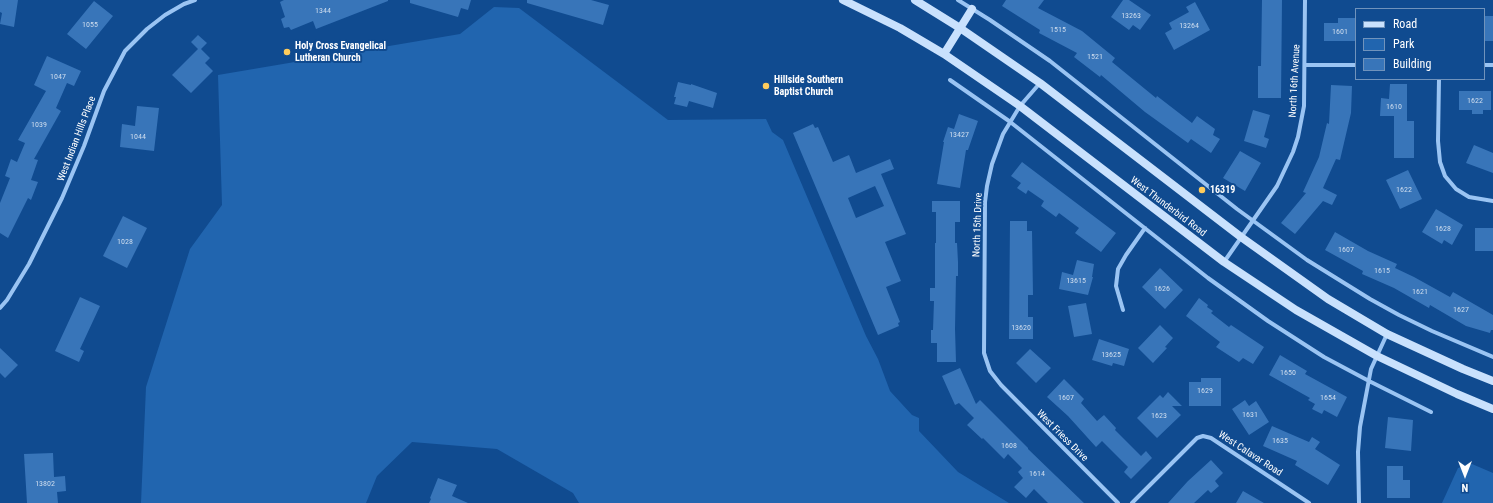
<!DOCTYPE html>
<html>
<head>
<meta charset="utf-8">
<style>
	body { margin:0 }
	#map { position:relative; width:1493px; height:503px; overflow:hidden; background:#104b90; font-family:"Roboto Condensed",sans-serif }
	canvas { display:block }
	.legend { position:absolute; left:1355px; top:8px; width:130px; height:72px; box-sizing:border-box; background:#104b90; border:1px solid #7093bc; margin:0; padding:5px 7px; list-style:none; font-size:12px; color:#fff }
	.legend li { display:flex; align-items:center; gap:8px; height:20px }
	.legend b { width:20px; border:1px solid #7093bc }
	.north { position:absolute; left:1445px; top:455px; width:40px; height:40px; -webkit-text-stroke:3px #104b90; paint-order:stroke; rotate:180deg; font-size:11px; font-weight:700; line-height:16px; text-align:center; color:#fff }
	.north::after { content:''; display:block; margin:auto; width:14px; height:18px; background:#fff; clip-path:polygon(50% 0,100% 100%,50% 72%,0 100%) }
</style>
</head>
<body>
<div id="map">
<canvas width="1493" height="503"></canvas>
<ul class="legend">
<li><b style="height:5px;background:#c9e1fd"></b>Road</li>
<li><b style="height:11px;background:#2165af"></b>Park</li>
<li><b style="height:11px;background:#3875b9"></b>Building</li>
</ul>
<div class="north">N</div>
</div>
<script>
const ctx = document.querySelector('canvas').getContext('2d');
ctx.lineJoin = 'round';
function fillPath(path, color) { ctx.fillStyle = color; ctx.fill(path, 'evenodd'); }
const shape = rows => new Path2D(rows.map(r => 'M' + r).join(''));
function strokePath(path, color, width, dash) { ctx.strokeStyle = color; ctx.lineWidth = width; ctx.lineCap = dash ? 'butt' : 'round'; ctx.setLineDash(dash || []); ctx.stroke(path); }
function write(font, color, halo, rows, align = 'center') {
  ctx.font = font + ' "Roboto Condensed",sans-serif'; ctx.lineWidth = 4; ctx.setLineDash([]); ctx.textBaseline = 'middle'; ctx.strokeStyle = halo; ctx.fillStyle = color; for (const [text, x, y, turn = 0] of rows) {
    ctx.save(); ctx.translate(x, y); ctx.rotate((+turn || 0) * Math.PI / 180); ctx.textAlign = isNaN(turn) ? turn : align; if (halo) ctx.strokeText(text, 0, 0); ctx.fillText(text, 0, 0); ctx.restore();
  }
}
fillPath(shape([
	[494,7,519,8,668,120,766,119,772,132,783,140,866,336,878,359,890,391,912,415,919,418,919,431,958,472,1009,503,579,503,573,493,497,449,412,442,377,476,366,503,141,503,146,387,190,249,222,205,218,75,460,34],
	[1472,464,1493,473,1493,503,1442,503,1458,468]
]), '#2165af');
fillPath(shape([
	[0,0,18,0,14,27,0,24,2,13,0,12],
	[284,0,388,0,388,1,316,29,313,21,291,30,289,27,284,28,281,19,285,17,280,2],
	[410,0,471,0,468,10,461,8,458,17,410,3],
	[527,0,591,0,609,5,603,25,527,3],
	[1006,0,1044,0,1038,8,1082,31,1115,58,1112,62,1156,98,1157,96,1192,123,1197,116,1215,129,1213,135,1220,139,1211,153,1191,139,1188,143,1145,112,1101,75,1100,77,1074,57,1077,53,1039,33,1040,30,1002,6],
	[1123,0,1129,0,1151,15,1140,30,1133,25,1129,30,1111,17],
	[1262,0,1282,0,1281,98,1258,98,1258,66,1261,66],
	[94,1,113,16,86,49,67,34],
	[1195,2,1210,30,1174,50,1165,33,1172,29,1169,23,1189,12,1186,7],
	[1484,16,1493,16,1493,41,1484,41],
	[1338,18,1356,18,1356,41,1324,41,1324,23,1338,23],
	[198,35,207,43,201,49,210,58,205,63,213,71,191,93,172,75,198,49,191,42],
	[47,56,81,71,74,86,67,83,56,108,61,111,34,159,38,160,31,180,38,182,31,200,28,198,8,238,0,233,0,203,10,178,5,176,11,159,17,162,25,143,18,140,46,91,34,85],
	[678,82,691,85,691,84,717,93,713,108,689,101,687,107,674,104,676,97,674,97],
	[1390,84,1407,84,1407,121,1414,121,1414,158,1394,158,1394,116,1380,116,1381,98,1389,99],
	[1331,85,1352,86,1351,113,1340,160,1336,159,1323,188,1337,195,1332,205,1323,201,1295,234,1281,223,1306,193,1303,192,1319,157,1327,123,1329,124],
	[1459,91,1491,91,1491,110,1483,110,1483,114,1472,114,1472,110,1459,110],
	[137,106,159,108,154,151,120,147,122,124,135,126],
	[1253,110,1270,115,1264,137,1269,139,1266,148,1244,141],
	[959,114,978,121,968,150,966,150,960,188,937,184,944,142,943,142,948,127,954,129],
	[813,124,815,128,818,127,833,162,849,155,856,173,890,159,894,169,881,174,906,234,885,242,901,281,886,287,900,322,898,323,899,326,878,335,793,133],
	[875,186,884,206,856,218,848,198],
	[1474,145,1493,153,1493,173,1466,163],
	[1240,151,1261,163,1245,191,1223,178],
	[1022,162,1116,233,1101,252,1075,233,1079,228,1059,213,1056,217,1041,206,1044,201,1028,190,1026,194,1017,188,1021,183,1011,176],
	[1408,170,1422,199,1400,209,1386,180],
	[932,201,960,201,960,222,955,222,955,243,957,243,958,262,958,276,956,276,955,329,956,362,937,362,937,343,931,343,931,330,933,330,934,301,930,301,930,288,935,288,935,243,936,243,936,212,932,212],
	[1436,209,1463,225,1452,245,1444,240,1442,244,1422,232],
	[123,216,147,228,127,268,103,256],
	[1010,221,1027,221,1027,231,1032,231,1033,295,1028,295,1028,317,1033,317,1033,339,1009,339],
	[1475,228,1493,228,1493,251,1475,251],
	[1335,232,1368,251,1397,264,1395,268,1414,277,1450,297,1453,292,1493,315,1493,330,1491,330,1490,333,1466,326,1430,305,1429,308,1394,288,1362,274,1363,271,1325,250],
	[1077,260,1094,264,1092,277,1093,277,1088,295,1059,289,1062,272,1073,275],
	[1160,268,1183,290,1165,309,1142,287],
	[80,297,100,306,80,349,84,351,79,362,55,351],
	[1199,298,1208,305,1207,307,1213,311,1211,313,1229,327,1231,325,1264,347,1253,364,1243,358,1239,362,1216,347,1220,342,1186,316],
	[1086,303,1092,334,1074,337,1068,306],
	[1160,325,1173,338,1165,347,1167,348,1153,363,1138,348],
	[1099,339,1129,349,1124,366,1113,363,1112,366,1092,360],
	[0,348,18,365,5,378,0,373],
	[1030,349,1051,368,1036,383,1016,363],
	[1280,355,1307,371,1305,374,1347,397,1337,417,1324,410,1322,414,1312,409,1315,404,1308,400,1310,398,1269,375],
	[960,368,976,404,980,400,1028,448,1028,449,1084,503,1048,503,1034,489,1026,498,1014,487,1023,478,1018,472,1022,468,1008,454,1004,459,983,438,982,439,967,425,974,418,959,403,955,405,942,376],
	[1201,378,1221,378,1221,406,1189,406,1189,382,1201,382],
	[1064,379,1084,399,1081,403,1097,421,1104,415,1116,428,1115,430,1141,456,1146,451,1152,458,1131,479,1124,472,1128,467,1102,441,1096,447,1068,416,1047,397],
	[1168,392,1182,406,1172,406,1181,415,1157,438,1137,418,1160,395,1163,398],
	[1245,400,1249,406,1256,401,1269,422,1249,435,1232,409],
	[1388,417,1413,420,1411,451,1385,448],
	[1272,426,1309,442,1312,437,1320,442,1315,449,1340,465,1328,485,1295,465,1297,461,1263,446],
	[53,453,54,477,65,476,66,491,57,492,58,503,27,503,24,454],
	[1211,460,1223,473,1215,481,1219,486,1211,493,1208,490,1194,503,1168,503,1188,481],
	[1387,466,1403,466,1403,480,1410,480,1410,498,1387,498],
	[438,478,457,485,452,496,468,503,429,503,431,499,430,498],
	[1243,491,1264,503,1236,503]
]), '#3875b9');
strokePath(shape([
	[958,0,990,20,1050,61,1237,209,1307,260,1370,299,1399,315,1432,331,1493,357],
	[1305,65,1356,65],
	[1484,65,1493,65],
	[1439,79,1438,141,1440,162,1445,176,1456,189,1469,197,1493,201],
	[950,80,1009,121,1208,278,1268,321,1324,357,1369,381,1431,412],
	[1040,83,1020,106,1003,134,992,164,987,186,985,202,984,353,990,371,1001,385,1118,503],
	[1224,262,1277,186,1293,152,1298,137,1304,106,1305,0],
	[0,308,7,300,29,264,62,198,84,146,104,91,125,51,147,29,165,15,184,4,195,0],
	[1123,310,1116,286,1118,269,1126,255,1145,228],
	[1132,503,1197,438,1203,436,1211,438,1220,444,1309,503],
	[1359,503,1358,452,1360,427,1371,369,1387,334]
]), '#9ac4f3', 4);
strokePath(shape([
	[843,0,900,28,944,54,1020,106,1224,262,1296,310,1377,356,1457,394,1493,409],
	[915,0,960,28,1040,83,1241,237,1328,299,1387,334,1463,369,1493,381],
	[944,54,972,9]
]), '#c9e1fd', 8);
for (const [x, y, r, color] of [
	[287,52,4,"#ffcc5c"],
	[766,86,4,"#ffcc5c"],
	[1202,190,4,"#ffcc5c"]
]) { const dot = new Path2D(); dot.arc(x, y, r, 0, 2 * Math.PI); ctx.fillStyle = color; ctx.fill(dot); strokePath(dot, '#104b90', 1.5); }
write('8px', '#cddcee', null, [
	["1344",323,11],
	["13263",1131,16],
	["1055",90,25],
	["13264",1189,26],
	["1515",1058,30],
	["1601",1340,32],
	["1521",1095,57],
	["1047",58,77],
	["1622",1475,101],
	["1610",1394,107],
	["1039",39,125],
	["13427",959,135],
	["1044",138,137],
	["1622",1404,190],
	["1628",1443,229],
	["1028",125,242],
	["1607",1346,250],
	["1615",1382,271],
	["13615",1076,281],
	["1626",1162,289],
	["1621",1420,292],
	["1627",1461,310],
	["13620",1021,328],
	["13625",1111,355],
	["1650",1288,373],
	["1629",1205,391],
	["1607",1066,398],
	["1654",1328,398],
	["1631",1250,415],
	["1623",1159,416],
	["1635",1280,441],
	["1608",1009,446],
	["1614",1037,474],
	["13802",45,484]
]);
write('bold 10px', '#fff', '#104b90', [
	["Holy Cross Evangelical",295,46],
	["Lutheran Church",295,58],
	["Hillside Southern",774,80],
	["Baptist Church",774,92],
	["16319",1210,190]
], 'left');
write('10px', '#fff', '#104b90', [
	["North 16th Avenue",1295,81,-87],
	["West Indian Hills Place",77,139,-69],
	["West Thunderbird Road",1168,207,37],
	["North 15th Drive",978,225,-88],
	["West Friess Drive",1062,436,45],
	["West Calavar Road",1250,454,33]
]);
</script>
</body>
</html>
